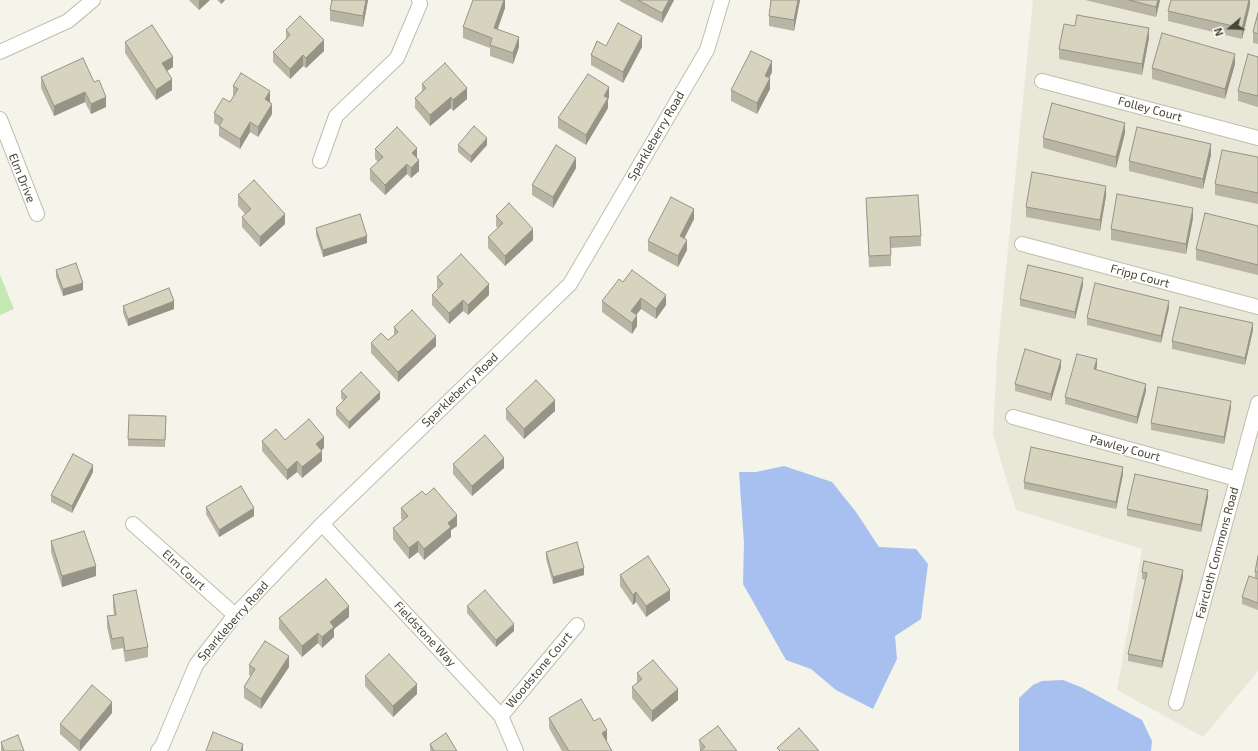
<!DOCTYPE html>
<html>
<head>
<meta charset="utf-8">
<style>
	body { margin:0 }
	#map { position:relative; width:1258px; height:751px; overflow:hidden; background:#f4f4ea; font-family:"Exo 2",sans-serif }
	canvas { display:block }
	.north { position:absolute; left:1210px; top:8px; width:40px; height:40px; -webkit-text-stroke:3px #fff; paint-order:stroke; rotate:251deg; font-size:11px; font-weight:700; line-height:16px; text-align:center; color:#484638 }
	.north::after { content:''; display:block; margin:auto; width:14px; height:18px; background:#484638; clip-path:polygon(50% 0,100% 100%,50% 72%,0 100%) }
</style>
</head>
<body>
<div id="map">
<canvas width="1258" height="751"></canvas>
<div class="north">N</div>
</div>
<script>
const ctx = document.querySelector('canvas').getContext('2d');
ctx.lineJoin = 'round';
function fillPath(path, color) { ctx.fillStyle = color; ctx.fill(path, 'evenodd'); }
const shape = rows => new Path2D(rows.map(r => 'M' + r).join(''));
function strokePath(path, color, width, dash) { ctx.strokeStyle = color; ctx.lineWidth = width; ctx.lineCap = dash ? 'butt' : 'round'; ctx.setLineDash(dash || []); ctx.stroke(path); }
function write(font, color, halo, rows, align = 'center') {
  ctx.font = font + ' "Exo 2",sans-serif'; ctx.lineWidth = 3; ctx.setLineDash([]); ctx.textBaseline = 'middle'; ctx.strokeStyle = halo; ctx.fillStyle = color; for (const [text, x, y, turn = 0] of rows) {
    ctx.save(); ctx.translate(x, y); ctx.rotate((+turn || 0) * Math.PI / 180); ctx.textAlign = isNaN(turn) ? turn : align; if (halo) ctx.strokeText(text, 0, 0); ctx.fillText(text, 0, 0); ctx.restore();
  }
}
fillPath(shape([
	[1033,0,1258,0,1258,671,1203,737,1117,690,1142,549,1016,510,993,435,997,358]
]), '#e8e7d8');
fillPath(shape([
	[0,275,14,309,0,315]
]), '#c3e8b3');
fillPath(shape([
	[784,466,832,482,856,512,879,547,916,549,928,564,921,619,895,636,897,659,873,709,836,690,811,669,786,660,743,584,744,543,739,472,756,472],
	[1063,680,1083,688,1142,720,1152,741,1151,751,1019,751,1019,698,1033,685,1042,681]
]), '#a7c0f0');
const street = shape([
	[0,52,68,21,93,0],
	[1042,81,1258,138],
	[0,119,37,214],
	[320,161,336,116,397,58,420,4,419,0],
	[1022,244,1258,307],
	[1013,417,1237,479],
	[133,524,235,615],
	[322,524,501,716,516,751],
	[1176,703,1258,403],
	[501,716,577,625],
	[158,751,162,746,196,665,235,615,322,524,570,284,707,50,722,0]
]);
strokePath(street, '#c0beac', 16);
strokePath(street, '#fff', 14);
fillPath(shape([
	[189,0,210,0,199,10],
	[217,0,225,0,221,4],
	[368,0,363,27,330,21,330,10],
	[505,0,505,8,498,29,519,47,513,64,490,56,490,48,463,38,463,27],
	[620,0,674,0,662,23,620,1],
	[771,0,800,0,794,31,769,26,769,16],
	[1085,0,1160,0,1156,17],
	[1250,0,1250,5,1242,39,1168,21,1168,11],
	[1258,13,1258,44,1253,43,1253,32],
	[286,30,324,51,306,68,303,66,290,79,273,62,273,52,286,40],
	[1149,38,1142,75,1059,59,1059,49],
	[125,42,173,67,167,71,172,90,156,100,125,53],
	[606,46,642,47,623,83,591,65,591,55],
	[1258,57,1258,107,1238,101,1238,91],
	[1235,64,1225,99,1152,79,1152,68],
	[772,72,769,78,770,89,757,114,731,101,731,90],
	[41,77,94,82,106,107,91,114,85,102,54,116,41,88],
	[422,84,467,99,453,111,451,108,430,126,415,108,415,98,422,91],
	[233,86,270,101,272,114,258,137,250,132,240,149,219,136,219,126,214,123,214,113,230,102,233,97],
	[609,97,608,100,608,108,586,145,558,128,558,118],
	[1125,133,1116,168,1043,148,1043,138],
	[458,145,487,145,471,163,458,152],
	[375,149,417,158,419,171,411,178,407,174,385,195,370,180,370,169,378,162,375,159],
	[1211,155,1203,189,1129,171,1129,161],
	[1258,157,1258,204,1215,195,1215,184],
	[576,168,553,208,532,195,532,185],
	[238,195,285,224,260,247,242,227,242,217,245,214,238,206],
	[1106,196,1100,231,1026,217,1026,207],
	[866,198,921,236,921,246,891,248,891,266,869,267],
	[496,216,533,240,505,266,488,248,488,237,498,228,496,226],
	[1193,218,1186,254,1111,240,1111,229],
	[694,219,684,238,687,250,678,267,648,251,648,241],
	[1258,226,1258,275,1196,260,1196,249],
	[316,228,367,243,323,257,316,235],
	[56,270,83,290,63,296,56,277],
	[437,277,489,295,468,315,463,311,449,324,432,305,432,295,438,289,437,288],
	[623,282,666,305,656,319,641,309,636,315,637,326,632,334,602,312,602,301],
	[1083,285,1075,319,1020,306,1020,299],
	[123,306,174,309,128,326,123,313],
	[1169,308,1161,343,1087,325,1087,318],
	[394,327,436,346,398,382,371,353,371,343,388,340,394,335],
	[1253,330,1245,365,1172,349,1172,341],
	[1097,366,1096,370,1146,391,1137,424,1065,404,1065,397],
	[1061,367,1051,401,1015,391,1015,384],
	[341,391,380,399,349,429,336,415,336,408,343,401,341,398],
	[1231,408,1224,444,1151,430,1151,423],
	[506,409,555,411,524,439,506,419],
	[166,416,165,447,128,446,128,439],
	[262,441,324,448,321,450,322,461,302,478,297,472,287,480,262,451],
	[453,464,504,468,472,496,453,474],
	[93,472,72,513,51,502,51,495],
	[1123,474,1116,509,1024,489,1024,482],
	[426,495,457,526,451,530,451,537,424,560,418,552,409,559,393,539,393,528,403,520,401,519,401,508],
	[1208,497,1201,532,1127,516,1127,509],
	[206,507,254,516,219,537,206,514],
	[51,541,96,576,62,587,51,552],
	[546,552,584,575,553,584,546,559],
	[1258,556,1258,610,1242,604,1242,597,1255,578,1255,572],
	[1142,572,1183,577,1162,668,1128,661,1128,654,1145,580,1142,579],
	[620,575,670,600,646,617,636,602,633,605,620,586],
	[113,595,148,647,148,657,125,662,123,648,112,650,107,627,107,616,114,615,113,606],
	[467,606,514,631,496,647,467,613],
	[349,617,334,629,334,637,322,648,318,643,302,657,279,629,279,618],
	[249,665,289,667,261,709,244,698,244,687,251,676,249,675],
	[637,673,678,700,652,722,632,698,632,687,637,683],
	[365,676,417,694,393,717,365,686],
	[112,713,80,751,79,751,60,734,60,724],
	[549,718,594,721,607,741,606,741,612,751,562,751,549,728],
	[699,740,737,751,700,751],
	[1,742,24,751,1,751],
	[430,744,457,751,430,751]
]), '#b8b5a4');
fillPath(shape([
	[199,0,210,0,199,10],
	[221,0,225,0,221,4],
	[366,0,368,0,363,27,363,16],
	[504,0,505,0,505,8,494,38,494,28],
	[669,0,674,0,662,23,662,13],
	[798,0,800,0,794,31,794,20],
	[1158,0,1160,0,1156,17,1156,7],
	[1249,0,1250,0,1250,5,1242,39,1242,28],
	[1149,28,1149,38,1142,75,1142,64],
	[642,36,642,47,623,83,623,72],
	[519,37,519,47,513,64,513,53],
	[324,40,324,51,306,68,306,58],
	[1235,54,1235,64,1225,99,1225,89],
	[303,55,303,66,290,79,290,69],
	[173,57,173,67,162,74,162,63],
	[772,61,772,72,765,86,765,76],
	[770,78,770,89,757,114,757,103],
	[172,79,172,90,156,100,156,90],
	[609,87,609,97,608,100,608,108,586,145,586,135,604,96],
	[467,88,467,99,453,111,453,100],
	[270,91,270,101,265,110,265,99],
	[85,92,85,102,54,116,54,106],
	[106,97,106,107,91,114,91,104],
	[451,97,451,108,430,126,430,115],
	[272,104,272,114,258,137,258,127],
	[250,122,250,132,240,149,240,139],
	[1125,123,1125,133,1116,168,1116,157],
	[487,138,487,145,471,163,471,156],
	[1211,144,1211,155,1203,189,1203,179],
	[417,148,417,158,412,153],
	[576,158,576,168,553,208,553,197],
	[419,160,419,171,411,178,411,168],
	[407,164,407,174,385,195,385,185],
	[1106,186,1106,196,1100,231,1100,220],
	[1193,208,1193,218,1186,254,1186,244],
	[694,209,694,219,680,247,680,236],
	[285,214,285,224,260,247,260,237],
	[533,229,533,240,505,266,505,256],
	[367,236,367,243,323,257,323,250],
	[687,240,687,250,678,267,678,256],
	[1083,278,1083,285,1075,319,1075,312],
	[83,283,83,290,63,296,63,289],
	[489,284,489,295,468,315,468,305],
	[666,295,666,305,656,319,656,309],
	[641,298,641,309,631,321,631,311],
	[463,300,463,311,449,324,449,313],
	[174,301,174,309,128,326,128,319],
	[1169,301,1169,308,1161,343,1161,336],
	[637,315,637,326,632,334,632,323],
	[1253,323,1253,330,1245,365,1245,358],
	[436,336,436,346,398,382,398,372],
	[1097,359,1097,366,1094,376,1094,369],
	[1061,360,1061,367,1051,401,1051,394],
	[1146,384,1146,391,1137,424,1137,417],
	[380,392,380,399,349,429,349,422],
	[555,400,555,411,524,439,524,429],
	[1231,401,1231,408,1224,444,1224,437],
	[324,437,324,448,316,455,316,444],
	[322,451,322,461,302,478,302,467],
	[504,458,504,468,472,496,472,486],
	[297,461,297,472,287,480,287,470],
	[93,465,93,472,72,513,72,506],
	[1123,467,1123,474,1116,509,1116,502],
	[1208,490,1208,497,1201,532,1201,525],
	[254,508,254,516,219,537,219,530],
	[457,515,457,526,451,530,451,537,424,560,424,549,448,523],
	[418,541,418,552,409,559,409,548],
	[96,566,96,576,62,587,62,576],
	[584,568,584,575,553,584,553,577],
	[1183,570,1183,577,1162,668,1162,661],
	[670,590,670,600,646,617,646,606],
	[636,592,636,602,633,605,633,595],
	[349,606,349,617,334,629,334,637,322,648,322,637,330,622],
	[514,624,514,631,496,647,496,640],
	[318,633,318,643,302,657,302,646],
	[289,656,289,667,261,709,261,699],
	[417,684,417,694,393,717,393,706],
	[678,689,678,700,652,722,652,711],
	[112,702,112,713,80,751,80,741],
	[607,730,607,741,602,744,602,733],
	[243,744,243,751,241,751]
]), '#969486');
const building = shape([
	[332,0,366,0,363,16,330,10,332,0],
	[473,0,504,0,494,28,519,37,513,53,490,45,492,38,463,27,473,0],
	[638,0,669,0,662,13,638,0],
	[771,0,798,0,794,20,769,16,771,0],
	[1129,0,1158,0,1156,7,1129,0],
	[1171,0,1249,0,1242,28,1168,11,1171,0],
	[1258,13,1258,34,1253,32,1258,13],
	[1077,15,1149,28,1142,64,1059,49,1064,24,1075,26,1077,15],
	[300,16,324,40,306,58,303,55,290,69,273,52,290,35,286,30,300,16],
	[618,23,642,36,623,72,591,55,597,41,606,46,618,23],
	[152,25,173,57,162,63,172,79,156,90,125,42,152,25],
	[1162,33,1235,54,1225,89,1152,68,1162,33],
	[751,51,772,61,765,76,770,78,757,103,731,90,751,51],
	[1248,54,1258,57,1258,96,1238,91,1248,54],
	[83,58,94,82,99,80,106,97,91,104,85,92,54,106,41,77,83,58],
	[445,63,467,88,453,100,451,97,430,115,415,98,426,88,422,84,445,63],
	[241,73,270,91,265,99,272,104,258,127,250,122,240,139,219,126,223,119,214,113,223,98,230,102,238,89,233,86,241,73],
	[588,74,609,87,604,96,608,98,586,135,558,118,588,74],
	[1052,103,1125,123,1116,157,1043,138,1052,103],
	[474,126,487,138,471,156,458,145,474,126],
	[397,127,417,148,412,153,419,160,411,168,407,164,385,185,370,169,383,157,375,149,397,127],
	[1137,127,1211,144,1203,179,1129,161,1137,127],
	[556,145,576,158,553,197,532,185,556,145],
	[1222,150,1258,157,1258,193,1215,184,1222,150],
	[1032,172,1106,186,1100,220,1026,207,1032,172],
	[254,180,285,214,260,237,242,217,251,209,238,195,254,180],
	[1117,194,1193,208,1186,244,1111,229,1117,194],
	[918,195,921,236,890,237,891,255,869,256,866,198,918,195],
	[671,197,694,209,680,236,687,240,678,256,648,241,671,197],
	[509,203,533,229,505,256,488,237,503,223,496,216,509,203],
	[1205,213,1258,226,1258,265,1196,249,1205,213],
	[360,214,367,236,323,250,316,228,360,214],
	[461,254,489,284,468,305,463,300,449,313,432,295,443,284,437,277,461,254],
	[76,263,83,283,63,289,56,270,76,263],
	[1028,265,1083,278,1075,312,1020,299,1028,265],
	[632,270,666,295,656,309,641,298,631,311,637,315,632,323,602,301,619,279,623,282,632,270],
	[1095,283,1169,301,1161,336,1087,318,1095,283],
	[169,288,174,301,128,319,123,306,169,288],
	[1180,307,1253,323,1245,358,1172,341,1180,307],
	[412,310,436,336,398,372,371,343,381,333,388,340,398,332,394,327,412,310],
	[1025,349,1061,360,1051,394,1015,384,1025,349],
	[1077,354,1097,359,1094,369,1146,384,1137,417,1065,397,1077,354],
	[361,372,380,392,349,422,336,408,347,397,341,391,361,372],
	[536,380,555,400,524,429,506,409,536,380],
	[1158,387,1231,401,1224,437,1151,423,1158,387],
	[129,415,166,416,165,440,128,439,129,415],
	[309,419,324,437,316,444,322,451,302,467,297,461,287,470,262,441,276,429,285,440,309,419],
	[485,435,504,458,472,486,453,464,485,435],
	[1031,447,1123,467,1116,502,1024,482,1031,447],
	[73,454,93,465,72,506,51,495,73,454],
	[1135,474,1208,490,1201,525,1127,509,1135,474],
	[241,486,254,508,219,530,206,507,241,486],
	[434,488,457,515,448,523,451,527,424,549,418,541,409,548,393,528,408,516,401,508,422,491,426,495,434,488],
	[84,531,96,566,62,576,51,541,84,531],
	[577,542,584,568,553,577,546,552,577,542],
	[648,556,670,590,646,606,636,592,633,595,620,575,648,556],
	[1258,556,1258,572,1255,572,1258,556],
	[1144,561,1183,570,1162,661,1128,654,1147,573,1142,572,1144,561],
	[1249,576,1258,579,1258,603,1242,597,1249,576],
	[326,579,349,606,330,622,334,627,322,637,318,633,302,646,279,618,326,579],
	[136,590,148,647,125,651,123,637,112,639,107,616,116,615,113,595,136,590],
	[485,590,514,624,496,640,467,606,485,590],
	[265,641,289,656,261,699,244,687,255,669,249,665,265,641],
	[389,654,417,684,393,706,365,676,389,654],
	[653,660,678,689,652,711,632,687,642,679,637,673,653,660],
	[92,685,112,702,80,741,60,724,92,685],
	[581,699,594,721,600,718,607,730,602,733,612,751,569,751,549,718,581,699],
	[718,726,737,751,700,751,705,747,699,740,718,726],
	[799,728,819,751,780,751,777,748,799,728],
	[213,732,243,744,241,751,206,751,213,732],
	[446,733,457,751,434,751,430,744,446,733],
	[18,735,24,751,4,751,1,742,18,735]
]);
fillPath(building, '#d6d3bf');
strokePath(building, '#969486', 1);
write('12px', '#484638', '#fff', [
	["Folley Court",1150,109,15],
	["Sparkleberry Road",656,136,-60],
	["Elm Drive",22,178,68],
	["Fripp Court",1140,276,15],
	["Sparkleberry Road",460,390,-44],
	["Pawley Court",1125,448,15],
	["Faircloth Commons Road",1217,553,-75],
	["Elm Court",184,570,42],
	["Sparkleberry Road",233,621,-49],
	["Fieldstone Way",425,634,47],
	["Woodstone Court",539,670,-50]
]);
</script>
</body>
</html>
